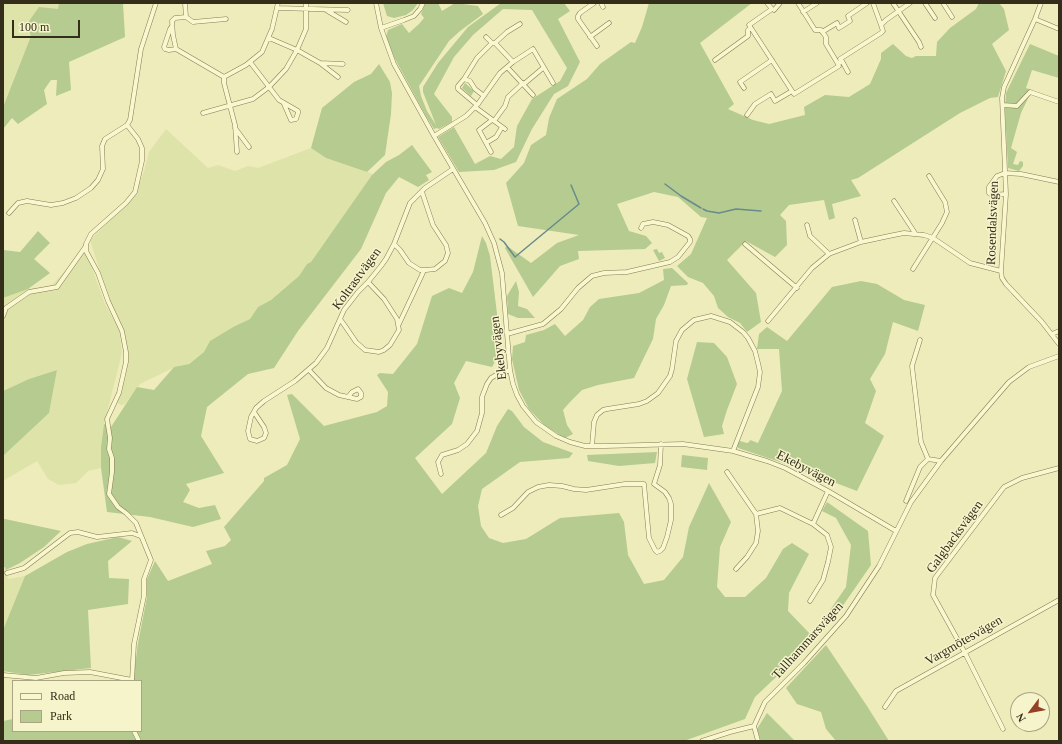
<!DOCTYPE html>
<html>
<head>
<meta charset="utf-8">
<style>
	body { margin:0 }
	#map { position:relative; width:1062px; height:744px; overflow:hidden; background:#eeecbb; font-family:"Times New Roman",serif }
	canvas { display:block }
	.frame { position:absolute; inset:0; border:4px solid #342d1a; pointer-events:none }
	.legend { position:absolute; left:12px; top:680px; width:130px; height:52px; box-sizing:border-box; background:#f5f4cb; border:1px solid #a8a484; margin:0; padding:5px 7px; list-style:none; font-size:12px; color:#342d1a }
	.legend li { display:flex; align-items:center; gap:8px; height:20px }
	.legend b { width:20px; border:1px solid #a8a484 }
	.north { position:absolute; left:1010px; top:692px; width:40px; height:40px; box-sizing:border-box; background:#f5f4cb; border:1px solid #a8a484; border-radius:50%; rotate:238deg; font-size:11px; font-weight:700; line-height:16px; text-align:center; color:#342d1a }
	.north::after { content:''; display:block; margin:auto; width:14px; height:18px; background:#944125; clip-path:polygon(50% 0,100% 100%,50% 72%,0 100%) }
	.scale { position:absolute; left:12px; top:20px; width:68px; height:18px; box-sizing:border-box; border:2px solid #342d1a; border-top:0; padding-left:5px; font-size:12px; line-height:14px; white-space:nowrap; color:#342d1a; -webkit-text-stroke:3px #f5f4cb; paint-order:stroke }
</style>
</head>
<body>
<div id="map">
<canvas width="1062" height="744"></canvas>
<div class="frame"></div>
<ul class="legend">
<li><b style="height:5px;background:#f9f7ce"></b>Road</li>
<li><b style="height:11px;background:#b5cb90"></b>Park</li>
</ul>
<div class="north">N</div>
<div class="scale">100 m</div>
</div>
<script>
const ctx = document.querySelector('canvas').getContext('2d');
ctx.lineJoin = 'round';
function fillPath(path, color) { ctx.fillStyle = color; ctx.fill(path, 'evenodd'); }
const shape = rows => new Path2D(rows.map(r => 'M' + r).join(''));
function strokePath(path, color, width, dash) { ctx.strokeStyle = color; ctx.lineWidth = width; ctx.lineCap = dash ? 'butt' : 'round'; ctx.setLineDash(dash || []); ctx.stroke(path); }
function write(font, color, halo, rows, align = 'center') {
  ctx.font = font + ' "Times New Roman",serif'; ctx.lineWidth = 3; ctx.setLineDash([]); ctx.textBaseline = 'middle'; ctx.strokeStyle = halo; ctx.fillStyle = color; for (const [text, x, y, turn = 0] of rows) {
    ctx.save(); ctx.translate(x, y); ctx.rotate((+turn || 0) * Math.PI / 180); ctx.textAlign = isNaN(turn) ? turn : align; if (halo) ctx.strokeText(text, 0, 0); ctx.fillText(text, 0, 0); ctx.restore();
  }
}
fillPath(shape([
	[3,3,59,3,59,9,31,36,3,106],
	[166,129,208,168,218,165,235,171,248,166,258,168,311,148,326,158,373,174,311,262,307,264,299,276,271,300,258,307,250,319,235,326,206,351,188,364,175,367,140,384,125,404,121,405,116,402,126,352,124,334,110,303,90,240,134,197,144,171,149,152],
	[85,249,105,304,119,329,122,353,104,424,101,447,101,468,88,471,76,483,59,485,48,479,37,461,3,481,3,456,49,412,57,370,29,379,3,391,3,298,28,289,52,285],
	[3,567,5,567,8,579,25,576,3,630]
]), '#dee3a9');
fillPath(shape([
	[59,3,123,3,125,37,69,62,71,90,56,96,57,80,51,80,44,90,47,104,18,124,12,118,3,129,3,107,31,36,27,24,39,7,58,9],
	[383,3,418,3,413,10,406,15,394,18,387,16],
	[425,3,438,3,442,11,455,3,478,6,483,14,460,31,449,41,419,86,421,96,427,111,436,125,423,92,423,87,438,63,468,27,501,3,564,3,570,11,558,19,580,62,568,86,554,94,532,129,516,162,494,170,459,172,438,137,454,127,475,164,490,156,501,159,514,147,517,126,532,99,560,81,567,68,532,10,503,9,473,35,454,57,434,94,452,117,452,122,439,129,437,128,434,129,426,116,395,59,386,37,388,30,402,24,409,33,419,24,424,18,421,14],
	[649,3,752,3,700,43,734,104,728,109,753,120,769,124,805,115,804,107,825,95,849,97,870,84,881,59,881,53,893,44,906,56,912,58,916,56,936,56,937,42,950,28,976,9,979,3,999,3,1004,9,1009,30,992,44,1006,71,998,97,990,98,960,113,858,178,851,180,861,196,832,204,835,218,829,220,824,200,789,205,780,215,786,221,787,245,775,257,746,241,727,260,756,293,761,322,747,332,740,323,728,317,718,308,714,296,703,283,688,277,677,266,691,254,707,218,701,217,678,197,654,192,617,204,629,231,646,236,652,243,645,249,578,251,579,259,560,266,533,297,505,248,507,246,531,263,557,243,579,235,518,226,506,183,524,163,531,145,546,135,549,118,557,99,587,79,600,64,631,42,635,43,642,27],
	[1030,44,1059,56,1059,78,1032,70,1026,88,1032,90,1021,113,1011,148,1017,152,1013,164,1018,165,1020,161,1023,162,1023,166,1019,171,1008,168,1005,110,1006,93],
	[379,64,390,82,392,93,391,114,385,155,367,172,326,158,311,148,322,108,354,82,371,74],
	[465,83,474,91,471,96,462,88],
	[412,145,432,172,426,175,429,180,418,187,399,177,386,193,361,249,298,331,274,368,248,374,207,407,201,436,224,473,186,484,190,490,183,502,199,508,215,505,221,519,193,527,150,517,107,512,101,468,101,447,104,424,111,427,137,387,154,390,174,367,189,364,204,352,210,341,235,326,250,319,258,307,271,300,299,276,307,264,311,262,372,175,386,162,399,155],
	[38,231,50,243,34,259,50,273,28,289,3,298,3,250,20,252],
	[482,236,486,243,490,256,498,322,495,320,496,328,495,341,498,356,492,367,466,361,454,383,460,398,452,424,415,458,442,494,486,453,497,426,508,409,512,411,524,427,543,442,573,453,569,458,520,462,482,489,478,506,481,526,489,538,503,543,526,539,560,518,619,513,624,522,628,555,644,584,664,580,683,557,689,527,709,483,731,522,720,547,717,587,725,597,745,597,766,578,783,549,792,543,809,554,789,593,788,611,812,636,846,587,851,545,836,518,822,511,827,502,868,531,871,565,835,617,812,643,755,697,745,719,684,741,3,741,3,721,13,719,13,731,141,731,141,681,133,681,138,643,147,597,147,579,155,561,168,581,212,564,206,551,225,546,231,540,224,527,264,481,264,478,287,465,300,439,287,395,292,394,324,426,377,412,387,406,388,392,377,375,380,373,393,374,417,344,432,296,449,288,462,293,473,272],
	[657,249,659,253,662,252,665,258,659,261,653,250],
	[672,268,688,283,687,285,671,286,664,305,656,319,653,339,634,378,598,385,582,390,570,402,563,410,567,425,573,434,565,438,545,426,529,409,519,390,512,359,513,346,525,342,526,335,544,330,555,324,565,336,583,320,590,307,599,299,639,293,664,280,663,269],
	[516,281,519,292,518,306,527,309,535,318,518,318,508,314,507,296],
	[861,281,877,284,904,300,925,305,918,331,893,322,885,354,870,379,876,391,865,423,884,436,857,491,786,464,738,448,737,445,740,441,747,443,749,442,750,440,758,443,782,391,779,349,757,349,759,334,767,327,787,341,832,287],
	[697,342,714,343,727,357,737,384,727,410,722,426,724,434,704,437,687,379],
	[57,370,49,413,3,456,3,391,29,379],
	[657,452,655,463,619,466,588,461,587,455],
	[682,455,708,458,707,470,681,467],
	[3,519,5,519,61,531,44,547,20,563,6,570,5,567,3,567],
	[118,537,132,541,108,561,109,578,129,579,128,604,88,610,91,668,28,675,3,671,3,630,25,576,67,552,87,544],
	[826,645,867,706,889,741,836,741,826,729,821,712,797,704,786,688],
	[767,713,795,741,761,741,757,729]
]), '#b5cb90');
strokePath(shape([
	[665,184,681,196,701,208],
	[703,209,707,211,719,213,736,209,761,211],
	[500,239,504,242,515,257,579,204,571,185]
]), '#688b8c', 1.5);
const minor = shape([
	[185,3,186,17,193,22,226,19],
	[376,3,381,28,394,64,434,136,485,223,494,243,502,273,510,370,513,384,517,395,523,406,536,422,556,436,570,442,585,446,605,446,683,444,733,451,767,461,785,468,828,491,896,531],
	[594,3,580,13,578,16,578,19,597,46],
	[601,3,603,7],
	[767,3,772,9,749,25,794,94,839,66,838,64,842,61,840,59,881,33,883,31,881,25,873,3],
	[798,3,815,30,821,30,826,37,826,44,838,64],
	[893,3,919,42,921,47],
	[925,3,935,18],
	[943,3,952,17],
	[1041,3,1035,19,1004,87,1002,98,1006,194,1001,271,1002,278,1006,284,1042,322,1059,344],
	[277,8,348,10],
	[326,10,346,22],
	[774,10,780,3],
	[803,12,817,3],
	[1035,19,1059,29],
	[881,25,886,20,910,3],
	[172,26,170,29,164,47,165,49,169,50,176,49,224,77,224,83,235,125,237,152],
	[381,28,404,20,414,16,420,9,423,3],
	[822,32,837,23,839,28,850,21,848,16,867,3],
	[486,37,492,43,495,43,513,62],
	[590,37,609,23],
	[269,38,297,50,320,63,343,64],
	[495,43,507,32,520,24],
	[176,49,173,35,172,21,175,18,186,17],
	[715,60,748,36,748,30,751,28],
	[842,61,848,72],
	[250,62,279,100,298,111,298,113,296,119,291,120,284,104],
	[320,63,338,77],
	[507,67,533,95],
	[224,77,246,65,262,52,272,29,278,3],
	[464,79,477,58,492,43],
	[524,84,543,68],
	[744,88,740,82,772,60],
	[477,105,458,89,458,86,464,79,470,81,475,89,484,96],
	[1003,105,1017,106,1030,92,1059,102],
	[475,107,505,129],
	[203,113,253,99,269,87,286,69,297,50,306,29,306,3],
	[747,115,755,104,771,94,775,101,792,91],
	[494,121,505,106,508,97,523,83],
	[127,125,138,139,142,148,142,161,135,192,126,203,91,234,86,244,86,251,98,273,108,301,122,331,126,352,126,362,119,393,107,419,110,438,109,449,112,458,112,472,109,494,118,507,126,513,136,523,151,560,144,579,144,596,134,644,132,681],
	[235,128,249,147],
	[434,136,466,116,478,104,500,73,513,62,533,49,553,83],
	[486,143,496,137,502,127],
	[491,152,479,130,492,120],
	[1006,194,992,195,989,193,989,187,997,176,1005,173,1021,174,1059,182],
	[894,201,915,233],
	[9,213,18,203,27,201,51,205,63,203,76,198,91,188,98,180,103,169,102,146,105,139,127,125,130,120,141,49,156,3],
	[855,220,861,242],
	[807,225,810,236,829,254],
	[394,244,400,250,409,263,420,270,426,270,435,269,445,261,448,253,446,245,433,225,422,192],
	[745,244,797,288],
	[913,269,942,223,947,212,945,202,929,176],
	[3,316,6,308,29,292,57,287,86,246],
	[340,319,345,326,356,342,365,350,379,352,384,350,390,345,399,330,397,319,384,299,368,282],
	[768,321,812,268,829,254,861,242,889,236,904,233,924,235,933,238,970,263,1001,271],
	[399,324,421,277,424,270],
	[507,334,543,324,561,309,578,288,592,276,604,273,627,272,670,262,678,257,690,242,690,239,688,236,668,225,653,222,643,224,641,228],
	[1052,334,1059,331],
	[920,340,912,366,921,442,928,459,941,461],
	[309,370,326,388,339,395,357,399,361,397,361,393,358,389,352,392,348,397],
	[254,412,264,427,266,433,264,438,257,441,250,439,248,431,251,417,256,408,264,401,295,381,316,363,327,348,344,310,358,292,368,282,381,266,386,259,394,244,410,203,425,188,453,169],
	[592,446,594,422,597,415,603,410,607,409,639,404,647,401,658,393,670,376,672,369,676,341,682,330,694,320,711,316,730,322,743,332,748,338,755,351,758,363,760,372,758,387,733,451],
	[727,472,756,514],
	[441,474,438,462,442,455,458,450,467,444,477,431,482,413,482,397,487,384,491,378,496,375,510,370],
	[906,501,920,467,928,459],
	[501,515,513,508,528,492,538,487,549,485,562,486,574,489,586,490,625,484,644,484,649,538,655,550,657,552,660,551,663,548,667,537,671,520,671,504,669,498,665,492,654,484,660,465,661,444],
	[736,569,747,557,756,543,758,531,756,514,780,508,813,524],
	[7,573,24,568,70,533,78,532,97,537,132,533,140,536],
	[810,601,823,580,828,562,831,547,827,535,813,524,828,491],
	[3,675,36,678,64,673,90,672,132,680],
	[885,707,896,691,1059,600],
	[754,726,765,702,804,663,846,616,879,566,911,502,941,461,1009,382,1029,367,1059,356],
	[754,726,758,741],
	[1003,729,965,653,933,595,935,578,1004,487,1022,478,1059,468],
	[134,731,139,741],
	[702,741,730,732,754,726]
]);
strokePath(minor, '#857b55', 5);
strokePath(minor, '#f9f7ce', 4);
write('13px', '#342d1a', '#f5f4cb', [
	["Rosendalsvägen",993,223,-88],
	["Koltrastvägen",357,279,-54],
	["Ekebyvägen",499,348,-97],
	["Ekebyvägen",806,469,27],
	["Galgbacksvägen",955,537,-54],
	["Tallhammarsvägen",808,641,-48],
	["Vargmötesvägen",964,641,-30]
]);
</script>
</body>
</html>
